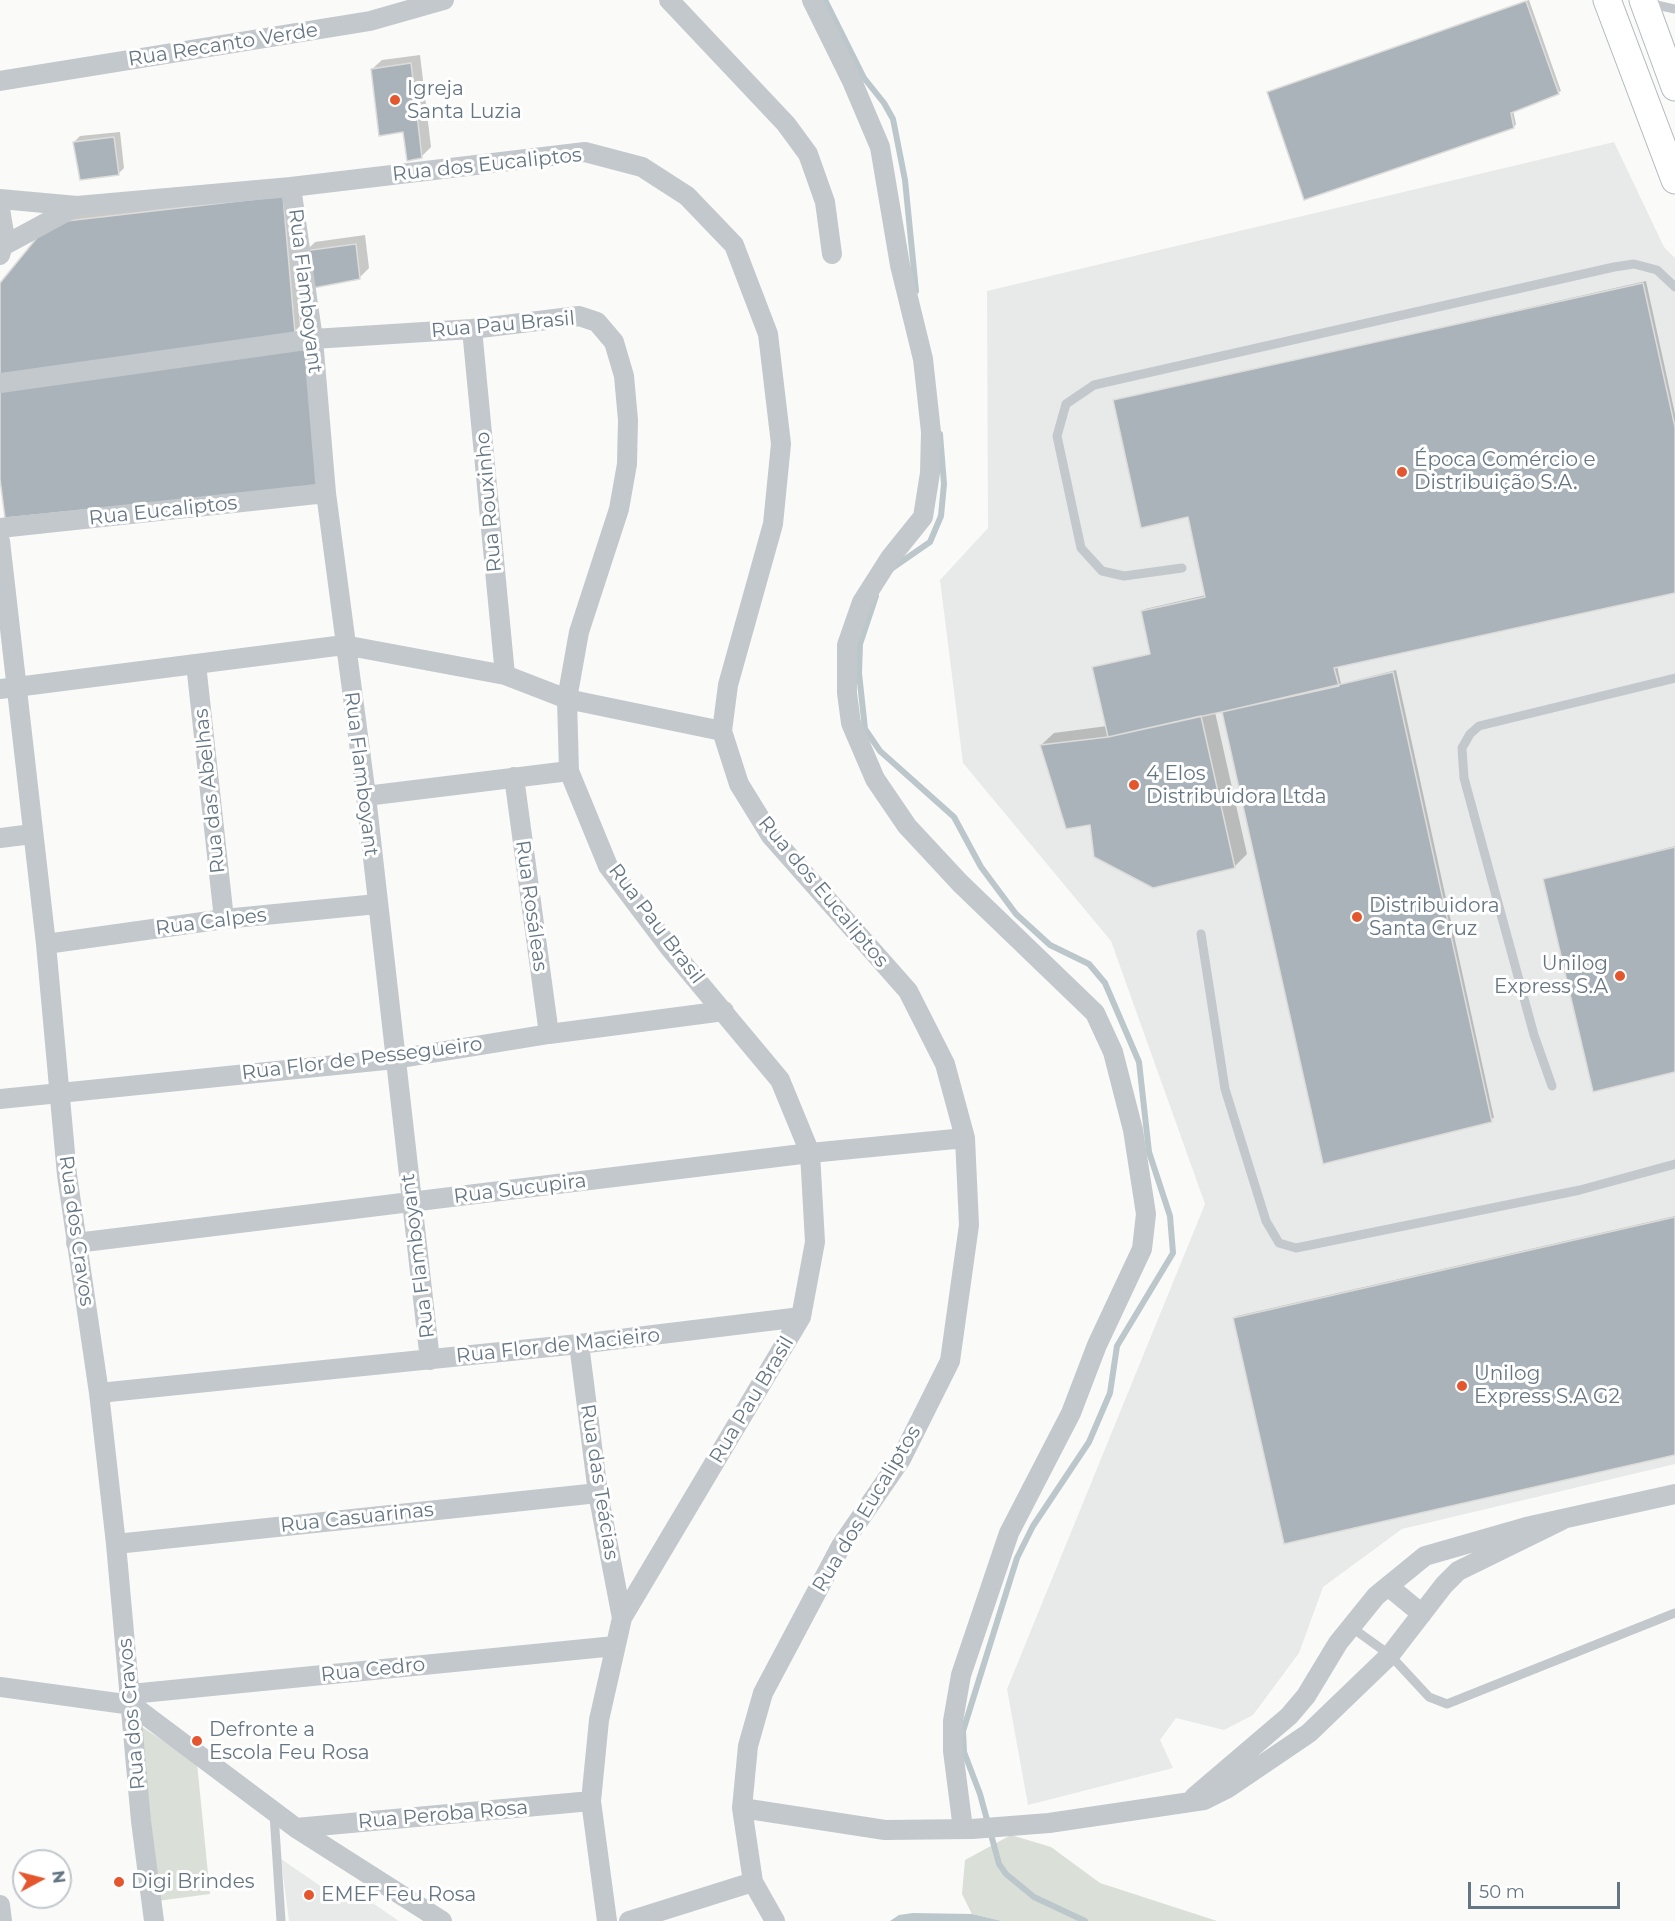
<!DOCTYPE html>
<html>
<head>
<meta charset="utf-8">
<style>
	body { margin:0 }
	#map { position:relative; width:1675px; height:1921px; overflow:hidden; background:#fafaf8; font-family:Montserrat,sans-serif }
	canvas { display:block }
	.north { position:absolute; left:12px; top:1849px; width:60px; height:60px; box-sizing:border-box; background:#fff; border:2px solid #c1c8cd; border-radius:50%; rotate:83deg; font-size:16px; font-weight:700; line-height:24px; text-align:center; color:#657683 }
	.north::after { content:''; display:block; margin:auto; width:21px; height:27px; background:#e4572e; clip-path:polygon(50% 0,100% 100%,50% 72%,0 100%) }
	.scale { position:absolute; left:1468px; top:1882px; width:152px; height:27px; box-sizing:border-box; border:3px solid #657683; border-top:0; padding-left:8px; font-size:18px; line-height:21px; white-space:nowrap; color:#657683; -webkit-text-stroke:4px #fff; paint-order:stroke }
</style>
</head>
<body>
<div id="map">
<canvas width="1675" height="1921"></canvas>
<div class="north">N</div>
<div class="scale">50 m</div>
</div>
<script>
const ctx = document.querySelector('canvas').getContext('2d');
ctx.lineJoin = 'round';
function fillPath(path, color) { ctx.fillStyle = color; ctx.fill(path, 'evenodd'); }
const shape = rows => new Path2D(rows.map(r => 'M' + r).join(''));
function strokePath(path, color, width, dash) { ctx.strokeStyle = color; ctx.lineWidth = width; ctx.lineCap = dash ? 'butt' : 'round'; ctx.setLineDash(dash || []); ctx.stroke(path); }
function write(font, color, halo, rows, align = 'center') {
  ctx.font = font + ' Montserrat,sans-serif'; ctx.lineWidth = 6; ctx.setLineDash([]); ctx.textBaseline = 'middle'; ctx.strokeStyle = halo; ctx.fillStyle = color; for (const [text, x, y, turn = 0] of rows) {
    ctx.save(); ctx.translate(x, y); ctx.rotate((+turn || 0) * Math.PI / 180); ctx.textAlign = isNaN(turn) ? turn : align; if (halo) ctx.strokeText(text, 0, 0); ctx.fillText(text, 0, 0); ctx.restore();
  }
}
fillPath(shape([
	[1614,142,1664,247,1675,258,1675,1464,1402,1529,1323,1587,1299,1653,1253,1715,1224,1730,1176,1718,1160,1740,1173,1768,1028,1805,1007,1689,1205,1204,1111,941,963,763,940,580,988,528,987,291],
	[281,1859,341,1900,352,1889,399,1921,289,1921]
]), '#e8e9e9');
fillPath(shape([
	[136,1723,197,1763,210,1894,157,1901],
	[1011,1835,1051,1847,1100,1883,1217,1921,1002,1921,972,1914,962,1894,965,1860]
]), '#dadfd7');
fillPath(shape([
	[913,1913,972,1914,1002,1921,890,1921,899,1915]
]), '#bbc7cb');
fillPath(shape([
	[1529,0,1561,91,1513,110,1516,124,1514,127,1269,93],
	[420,55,431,147,421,157,372,69,382,60],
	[120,132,124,168,118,174,74,142,80,136],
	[289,191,300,326,294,332,0,286,57,218],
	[365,235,369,268,359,278,305,252,315,242],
	[1646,281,1675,414,1675,591,1337,666,1341,684,1396,670,1494,1118,1324,1162,1223,710,1215,712,1247,854,1234,867,1091,823,1041,745,1054,733,1107,726,1094,668,1152,653,1143,611,1145,609,1206,595,1189,516,1115,401],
	[1675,846,1675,1071,1545,879],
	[1675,1216,1675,1453,1234,1318,1237,1316]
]), '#0003');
strokePath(shape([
	[825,0,864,78,884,103,893,119,905,180,916,291],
	[891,569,930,542,941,516,944,484,940,434],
	[876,596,860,644,859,673,865,729,880,751,954,817,981,867,1016,914,1050,945,1089,964,1105,983,1139,1062,1149,1152,1170,1216,1173,1253,1117,1346,1110,1393,1089,1442,1033,1526,1017,1558,963,1731,964,1752,980,1794,999,1864,1006,1874,1034,1897,1085,1921]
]), '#bbc7cb', 6);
const building = shape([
	[1526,1,1559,94,1511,113,1514,128,1304,200,1267,92,1526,1],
	[411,63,422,158,407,161,403,132,379,136,371,69,411,63],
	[114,137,119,175,80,180,73,142,114,137],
	[283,196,295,333,0,376,0,283,49,223,283,196],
	[356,244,360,279,308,289,304,251,356,244],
	[1643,283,1675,427,1675,593,1334,668,1339,686,1108,737,1092,667,1150,654,1141,611,1205,597,1188,517,1141,528,1113,400,1643,283],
	[307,347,325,486,5,518,0,479,0,384,307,347],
	[1393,672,1492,1122,1323,1164,1222,712,1393,672],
	[1201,716,1235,868,1153,888,1094,857,1090,825,1066,829,1040,745,1108,737,1201,716],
	[1675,847,1675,1072,1593,1092,1543,879,1675,847],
	[1675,1217,1675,1455,1284,1544,1233,1318,1675,1217]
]);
fillPath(building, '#aab3b9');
strokePath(building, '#dcdcda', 1.5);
const secondary = shape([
	[1607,0,1675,180],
	[1643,0,1675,87]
]);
strokePath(secondary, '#b3babf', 29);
strokePath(shape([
	[1648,3,1675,9],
	[1182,568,1124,576,1102,571,1081,548,1057,436,1066,404,1094,385,1614,267,1634,264,1657,270,1675,287],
	[1201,934,1225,1089,1266,1221,1279,1243,1296,1248,1580,1190,1675,1164],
	[1552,1086,1534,1035,1464,778,1462,748,1470,734,1479,726,1675,678],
	[1351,1627,1390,1655,1429,1697,1447,1704,1675,1613],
	[274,1814,281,1921]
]), '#c3c8cc', 9);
strokePath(shape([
	[669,0,786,124,808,154,825,202,832,254],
	[812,0,852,81,880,147,900,265,923,359,931,432,930,473,923,517,890,558,862,602,847,645,847,693,851,723,875,779,907,826,960,883,1095,1013,1113,1052,1133,1130,1146,1214,1142,1249,1097,1345,1071,1413,1009,1533,961,1675,953,1721,953,1751,963,1829],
	[0,81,370,21,444,0],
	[291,187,313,339,326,493,366,796,430,1360],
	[0,199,77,206,291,187,585,152,642,167,687,196,734,245,768,334,781,444,773,524,728,685,722,731,739,784,771,836,908,991,945,1064,965,1138,969,1225,950,1361,901,1459,841,1546,763,1693,748,1746,742,1808,753,1882,775,1921],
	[0,209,5,239,0,255],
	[3,246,77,206],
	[472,329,505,675],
	[0,383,313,339,472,329,579,316,597,322,614,342,624,376,628,420,627,464,619,509,579,632,567,699,569,771,608,866,669,947,780,1080,810,1153,815,1242,801,1317,622,1618,599,1720,591,1801,607,1921],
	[0,528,326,493],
	[0,541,46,944,67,1175,99,1393,116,1544,141,1821,154,1921],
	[196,664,224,919],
	[0,689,344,645,505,675,567,699,722,731],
	[514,777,549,1034],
	[366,796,569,771],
	[0,838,32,834],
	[46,944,224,919,377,904],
	[0,1099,395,1059,549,1034,724,1011],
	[76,1243,810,1153,965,1138],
	[579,1344,598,1493,622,1618],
	[99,1393,579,1344,801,1317],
	[116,1544,598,1493],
	[1388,1586,1422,1614],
	[0,1687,132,1705,296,1828,442,1921],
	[131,1694,615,1646],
	[1194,1797,1289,1716,1306,1696,1338,1643,1376,1596,1425,1556,1526,1527,1675,1494],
	[742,1808,885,1830,972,1829,1049,1823,1204,1800,1228,1788,1309,1733,1390,1655,1444,1585,1458,1571,1562,1520],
	[296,1828,591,1801],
	[0,1905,2,1921],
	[629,1921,753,1882]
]), '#c3c8cc', 20);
strokePath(secondary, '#fff', 27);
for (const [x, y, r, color] of [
	[395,100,6,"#e4572e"],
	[1402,472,6,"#e4572e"],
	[1134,785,6,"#e4572e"],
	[1357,917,6,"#e4572e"],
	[1620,976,6,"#e4572e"],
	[1462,1386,6,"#e4572e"],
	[197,1741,6,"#e4572e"],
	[119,1882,6,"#e4572e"],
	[309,1895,6,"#e4572e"]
]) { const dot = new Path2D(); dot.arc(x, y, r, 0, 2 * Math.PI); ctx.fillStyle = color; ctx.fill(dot); strokePath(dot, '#fff', 2); }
write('20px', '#657683', '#fff', [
	["Rua Recanto Verde",223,45,-9],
	["Rua dos Eucaliptos",487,165,-6],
	["Rua Flamboyant",305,291,83],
	["Rua Pau Brasil",503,325,-5],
	["Rua Rouxinho",489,502,-95],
	["Rua Eucaliptos",163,511,-6],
	["Rua Flamboyant",361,774,83],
	["Rua das Abelhas",210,791,-96],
	["Rua dos Eucaliptos",823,892,50],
	["Rua Rosáleas",531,906,82],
	["Rua Calpes",211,922,-7],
	["Rua Pau Brasil",656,924,53],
	["Rua Flor de Pessegueiro",362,1059,-7],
	["Rua Sucupira",520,1189,-7],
	["Rua dos Cravos",76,1231,82],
	["Rua Flamboyant",418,1256,-97],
	["Rua Flor de Macieiro",558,1346,-6],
	["Rua Pau Brasil",752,1400,-59],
	["Rua das Teácias",599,1482,81],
	["Rua dos Eucaliptos",867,1509,-59],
	["Rua Casuarinas",357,1518,-6],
	["Rua Cedro",373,1670,-6],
	["Rua dos Cravos",132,1714,-95],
	["Rua Peroba Rosa",443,1815,-5]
]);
write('20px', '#657683', '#fff', [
	["Igreja",407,89],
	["Santa Luzia",407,112],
	["Época Comércio e",1414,460],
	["Distribuição S.A.",1414,483],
	["4 Elos",1146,774],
	["Distribuidora Ltda",1146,797],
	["Distribuidora",1369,906],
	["Santa Cruz",1369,929],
	["Unilog",1608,964,"right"],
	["Express S.A",1608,987,"right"],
	["Unilog",1474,1374],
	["Express S.A G2",1474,1397],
	["Defronte a",209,1730],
	["Escola Feu Rosa",209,1753],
	["Digi Brindes",131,1882],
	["EMEF Feu Rosa",321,1895]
], 'left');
</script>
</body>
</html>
